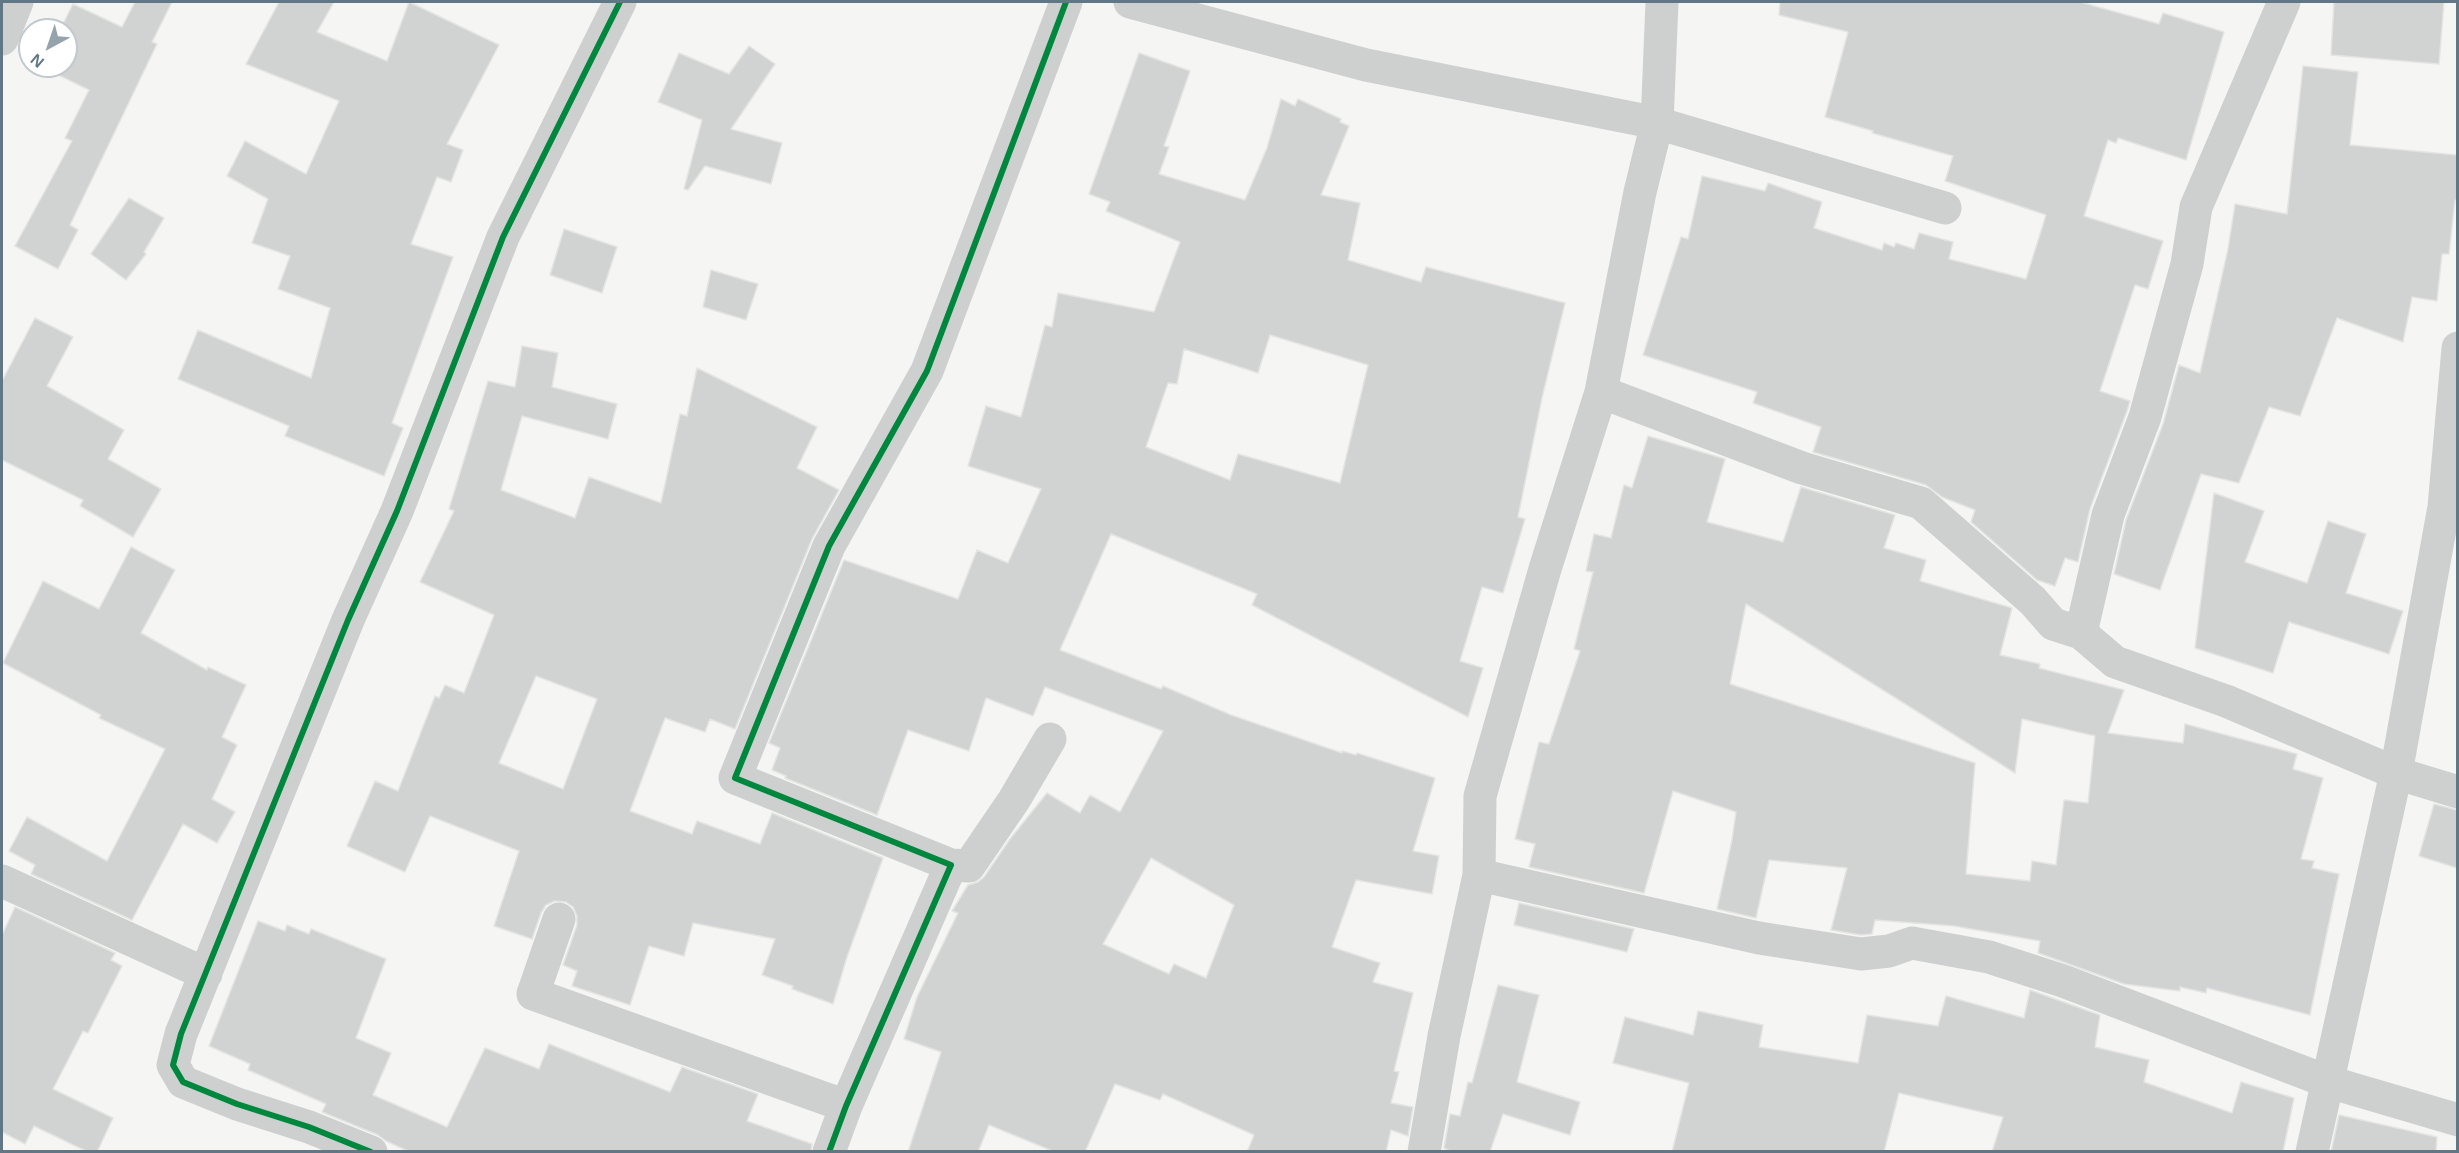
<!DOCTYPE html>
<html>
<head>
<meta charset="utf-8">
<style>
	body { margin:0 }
	#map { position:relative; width:2459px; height:1153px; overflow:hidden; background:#f5f5f3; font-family:Helvetica,sans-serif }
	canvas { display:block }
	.frame { position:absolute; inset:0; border:3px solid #627786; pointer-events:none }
	.north { position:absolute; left:18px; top:18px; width:60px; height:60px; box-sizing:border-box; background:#fff; border:2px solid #c0c9cf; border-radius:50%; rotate:220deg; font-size:16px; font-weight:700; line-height:24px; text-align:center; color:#627786 }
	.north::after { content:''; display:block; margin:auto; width:21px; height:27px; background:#95a3ac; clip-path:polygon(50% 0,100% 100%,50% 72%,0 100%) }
</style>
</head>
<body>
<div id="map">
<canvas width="2459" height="1153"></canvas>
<div class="frame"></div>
<div class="north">N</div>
</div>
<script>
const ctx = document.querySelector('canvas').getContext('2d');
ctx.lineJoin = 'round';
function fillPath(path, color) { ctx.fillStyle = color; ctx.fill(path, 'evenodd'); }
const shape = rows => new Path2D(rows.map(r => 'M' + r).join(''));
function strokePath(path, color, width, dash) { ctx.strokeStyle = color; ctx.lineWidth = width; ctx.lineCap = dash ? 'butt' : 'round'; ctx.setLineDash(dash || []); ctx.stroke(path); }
const building = shape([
	[135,2,172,2,152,42,157,44,70,225,78,230,58,269,15,246,72,141,65,138,89,90,42,67,66,66,66,30,60,30,73,4,122,27,135,2],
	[279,2,334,2,317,32,387,61,409,2,499,45,447,144,463,150,451,182,437,177,411,244,453,257,392,423,403,428,384,476,285,436,289,426,178,379,198,330,311,378,330,308,278,289,290,256,252,243,268,199,227,176,245,141,306,174,339,101,246,64,279,2],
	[1780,2,2080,2,2159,24,2163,13,2224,32,2186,160,2118,138,2116,143,2108,140,2084,216,2163,241,2148,289,2135,285,2100,391,2130,401,2127,411,2090,509,2078,562,2065,558,2055,586,2037,580,1971,522,1975,510,1942,497,1926,485,1813,452,1821,427,1753,403,1757,392,1643,355,1681,237,1688,239,1702,176,1765,191,1768,183,1822,202,1814,228,1882,250,1884,243,1894,247,1896,243,1914,249,1919,233,1953,242,1949,259,2026,279,2046,215,1945,181,1953,156,1872,133,1873,131,1825,117,1848,32,1779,15,1780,2],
	[2334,2,2444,2,2439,64,2331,55,2334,2],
	[749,46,775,64,731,129,782,143,771,184,705,166,688,190,684,189,702,120,658,102,679,53,729,74,749,46],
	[1139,53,1190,71,1164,146,1169,147,1159,174,1245,200,1267,148,1281,99,1295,106,1298,99,1341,119,1340,122,1349,126,1321,195,1360,203,1348,260,1421,282,1426,267,1565,303,1542,398,1518,517,1525,519,1503,593,1482,587,1460,661,1483,668,1468,717,1252,605,1257,594,1111,534,1060,650,1161,689,1163,686,1231,715,1342,753,1342,751,1356,755,1357,753,1435,778,1413,851,1439,856,1432,894,1356,880,1332,947,1380,963,1373,982,1413,993,1394,1071,1399,1072,1391,1103,1413,1107,1408,1136,1391,1130,1386,1152,1247,1152,1254,1135,1163,1094,1160,1100,1115,1084,1085,1152,1055,1152,989,1125,978,1152,908,1152,941,1052,904,1039,917,997,958,913,952,911,968,885,978,882,984,877,1010,839,1047,793,1080,813,1090,795,1120,812,1163,731,1045,687,1033,716,986,698,969,751,908,730,877,815,785,778,786,776,772,770,780,748,769,743,844,560,958,599,977,550,1008,563,1041,489,968,466,986,406,1021,417,1045,325,1052,327,1058,293,1154,312,1180,242,1106,211,1110,202,1089,194,1139,53],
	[1270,335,1368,365,1340,483,1238,454,1230,480,1146,447,1168,383,1177,384,1184,349,1258,373,1270,335],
	[1151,858,1234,905,1206,978,1174,964,1169,974,1103,944,1151,858],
	[2303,66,2358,72,2350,145,2457,155,2457,201,2455,200,2449,254,2442,254,2437,301,2412,297,2403,342,2337,318,2300,416,2269,407,2239,483,2201,474,2160,590,2114,574,2126,520,2163,424,2179,365,2200,373,2228,249,2235,204,2287,214,2303,66],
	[129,198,164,218,144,252,146,254,126,280,91,254,129,198],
	[564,229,617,247,602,293,550,275,564,229],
	[711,270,758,284,746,320,703,307,711,270],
	[35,318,73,337,47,386,124,430,108,459,161,489,133,537,80,506,83,500,2,460,2,381,35,318],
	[522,346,558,353,552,387,617,404,608,439,522,416,501,490,575,518,589,477,661,503,680,414,687,416,697,368,817,427,797,468,839,490,812,539,735,729,710,719,705,732,665,718,630,811,692,834,697,821,760,844,772,813,883,858,847,957,833,1004,792,989,793,986,762,975,775,939,693,923,684,956,649,946,630,1005,572,986,577,971,563,965,577,925,577,916,573,907,566,902,555,901,546,905,541,913,532,939,494,926,519,851,430,816,405,872,347,846,375,781,398,791,435,696,439,698,445,685,464,693,494,615,420,582,454,511,449,509,488,381,515,387,522,346],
	[536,676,597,699,563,789,499,763,536,676],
	[1648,436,1725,459,1707,522,1783,542,1801,487,1895,515,1884,548,1926,560,1920,581,2012,608,2000,655,2040,664,2039,668,2124,690,2108,733,2183,743,2185,724,2297,754,2293,769,2323,778,2301,859,2314,861,2312,868,2339,874,2310,1015,2207,988,2206,993,2180,987,2180,991,2124,984,2038,953,2040,941,1954,926,1875,920,1872,934,1861,935,1831,930,1847,868,1769,860,1756,918,1717,909,1732,840,1736,812,1673,791,1644,893,1529,867,1535,844,1515,839,1539,742,1549,744,1580,651,1574,649,1593,572,1586,571,1594,534,1611,538,1624,485,1632,488,1648,436],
	[1746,604,2015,773,2022,719,2095,736,2088,803,2064,800,2056,865,2032,861,2030,881,1966,874,1975,763,1730,684,1746,604],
	[2214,493,2264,511,2245,562,2307,583,2328,521,2366,534,2346,593,2403,611,2389,654,2289,622,2273,673,2195,648,2214,493],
	[131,547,175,570,141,633,207,670,208,667,246,685,222,737,237,745,212,799,235,812,217,843,183,824,132,920,31,874,35,865,9,851,27,817,107,861,165,749,99,718,101,715,3,663,43,581,99,609,131,547],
	[2434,804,2457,810,2457,868,2419,856,2434,804],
	[1519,903,1634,929,1627,952,1514,925,1519,903],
	[15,907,115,953,111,960,122,966,88,1033,83,1031,53,1089,113,1118,97,1152,88,1152,34,1126,25,1144,2,1132,2,935,15,907],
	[258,921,285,931,287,925,309,934,311,929,386,959,356,1038,391,1053,373,1095,447,1127,485,1048,539,1069,549,1044,670,1092,682,1067,758,1094,747,1121,812,1144,811,1152,410,1152,386,1141,378,1135,322,1112,326,1104,248,1070,250,1064,209,1046,258,921],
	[1498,985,1539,995,1517,1082,1580,1102,1570,1135,1503,1114,1490,1152,1452,1152,1444,1148,1450,1114,1460,1116,1468,1082,1472,1083,1498,985],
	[2030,990,2100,1015,2095,1047,2149,1060,2144,1082,2232,1113,2241,1082,2294,1098,2283,1152,1992,1152,2003,1117,1899,1093,1884,1152,1672,1152,1689,1083,1613,1063,1625,1017,1693,1035,1698,1011,1763,1025,1759,1047,1858,1063,1867,1015,1938,1026,1946,996,2024,1018,2030,990],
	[2339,1115,2437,1137,2436,1152,2331,1152,2339,1115]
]);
fillPath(building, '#d1d2d2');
strokePath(building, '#e4e4e3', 1.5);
strokePath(shape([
	[1130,2,1366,65,1657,123,1945,208],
	[2,39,17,2],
	[1601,392,1802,468,1921,503,2033,601,2053,624,2081,633,2115,662,2226,701,2396,773,2458,792],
	[2081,633,2108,515,2145,417,2187,264,2196,207,2284,2],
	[951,865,969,866,1014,800,1050,739],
	[1479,875,1759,938,1861,954,1889,951,1912,943,1989,957,2063,981,2329,1082,2458,1120],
	[2,881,206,974],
	[559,919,533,994,846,1106],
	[371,1152,309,1127,237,1104,183,1082,173,1065,181,1034,348,620,397,511,503,237,620,2],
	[829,1152,846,1106,951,865,735,778,829,546,927,371,1066,2],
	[1424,1152,1444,1036,1479,875,1480,796,1545,569,1601,392,1640,192,1657,123,1662,2],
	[2312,1152,2396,773,2444,507,2458,348]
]), '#ced0d0', 33);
strokePath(shape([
	[371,1152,309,1127,237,1104,183,1082,173,1065,181,1034,348,620,397,511,503,237,620,2],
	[829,1152,846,1106,951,865,735,778,829,546,927,371,1066,2]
]), '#00873e', 6);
</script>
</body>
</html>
